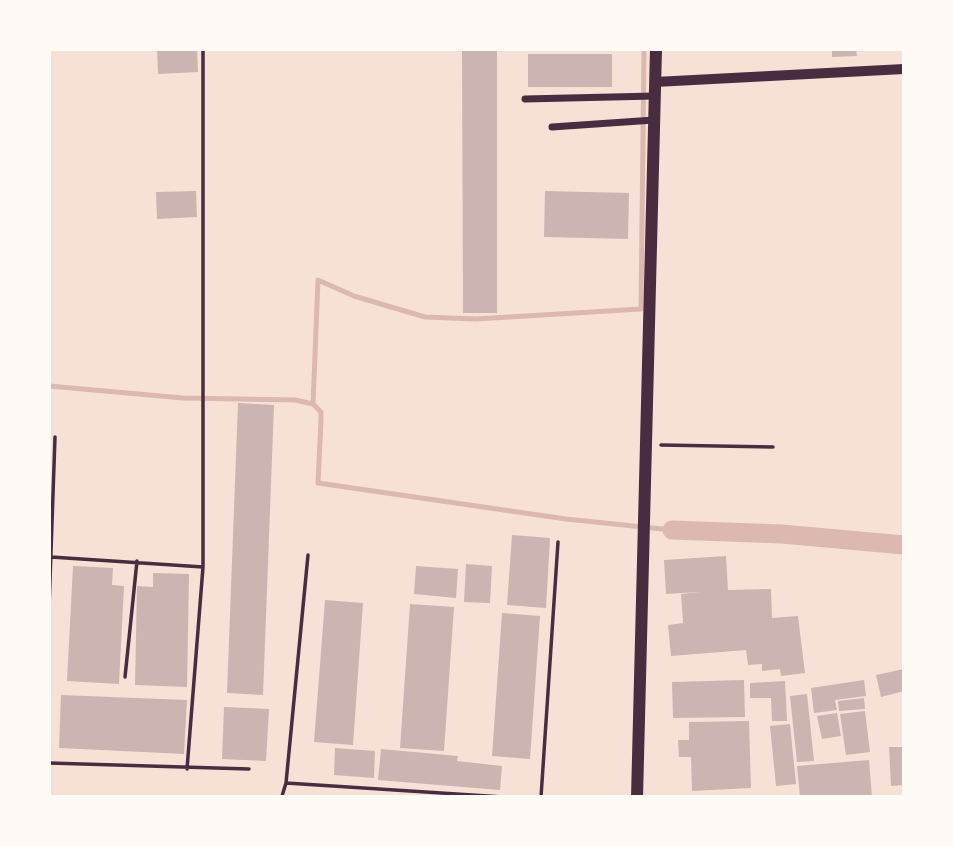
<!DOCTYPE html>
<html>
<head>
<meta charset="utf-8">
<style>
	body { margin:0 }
	#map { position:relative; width:953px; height:846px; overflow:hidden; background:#f7e1d7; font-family:Roboto,sans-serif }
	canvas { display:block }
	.frame { position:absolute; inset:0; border:51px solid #fffaf5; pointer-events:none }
</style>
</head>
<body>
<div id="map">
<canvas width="953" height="846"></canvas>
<div class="frame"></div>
</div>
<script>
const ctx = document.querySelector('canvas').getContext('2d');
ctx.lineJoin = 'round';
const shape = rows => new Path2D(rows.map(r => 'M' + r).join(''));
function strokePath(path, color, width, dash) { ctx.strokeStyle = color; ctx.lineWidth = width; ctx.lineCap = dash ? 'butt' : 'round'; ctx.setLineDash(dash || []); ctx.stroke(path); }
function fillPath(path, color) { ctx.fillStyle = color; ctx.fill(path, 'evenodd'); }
strokePath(shape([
	[49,386,183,398,295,400,313,404,321,412,321,420,318,483,566,519,672,530],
	[313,404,318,280,354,296,425,317,476,319,641,309,644,49]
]), '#dcb8b0', 5);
strokePath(shape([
	[672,530,782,534,904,545]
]), '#dcb8b0', 19);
fillPath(shape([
	[157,49,197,49,198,72,158,74],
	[462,49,497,49,497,313,463,313],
	[832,49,856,49,857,56,832,57],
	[528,54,612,54,612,87,528,87],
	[196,191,197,217,157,219,156,192],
	[545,191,629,193,628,239,544,237],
	[238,403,274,405,263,695,227,693],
	[512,535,550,538,546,608,507,605],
	[726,556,728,590,771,589,772,618,798,616,805,673,781,676,780,669,762,671,762,664,748,665,746,650,671,656,668,625,683,623,681,594,700,592,666,594,664,560],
	[466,564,492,566,490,603,464,602],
	[73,566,113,568,112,585,124,586,119,684,67,681],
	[416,566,458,569,456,598,414,594],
	[153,573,189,574,187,687,135,685,137,586,153,587],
	[325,600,363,603,353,745,314,742],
	[410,604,454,607,444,751,400,748],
	[502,613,540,616,530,759,492,756],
	[904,669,904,691,881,697,876,675],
	[744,680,745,717,673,718,672,682],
	[864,680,866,696,835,700,837,710,814,713,811,688],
	[785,681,787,721,772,721,771,698,750,698,750,683],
	[807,694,814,761,797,762,790,696],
	[61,695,187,700,184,754,59,748],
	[864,698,865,709,839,711,838,701],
	[224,707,269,709,266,761,222,759],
	[865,711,870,752,846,755,840,714],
	[837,713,841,736,822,739,817,716],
	[749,721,751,788,692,791,691,757,679,757,678,740,689,740,689,722],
	[790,724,796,784,776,786,770,726],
	[889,747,904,747,904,785,891,786],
	[335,748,375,751,374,778,334,775],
	[381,749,458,756,457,761,502,766,500,790,378,780],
	[869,760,872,797,800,797,797,766]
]), '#ccb4b1');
strokePath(shape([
	[661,445,773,447]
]), '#4a2c40', 3.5);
strokePath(shape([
	[51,557,203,567],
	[49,609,55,437],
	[125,677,137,561],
	[49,763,249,769],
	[187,769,203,567,203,49],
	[286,783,503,797],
	[282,796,286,783,308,555],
	[541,797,558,542]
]), '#4a2c40', 3.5);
strokePath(shape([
	[525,99,655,96],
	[552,127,654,120]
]), '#4a2c40', 7);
strokePath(shape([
	[655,82,904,69]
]), '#4a2c40', 10);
strokePath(shape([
	[637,797,656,49]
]), '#4a2c40', 12);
</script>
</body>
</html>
